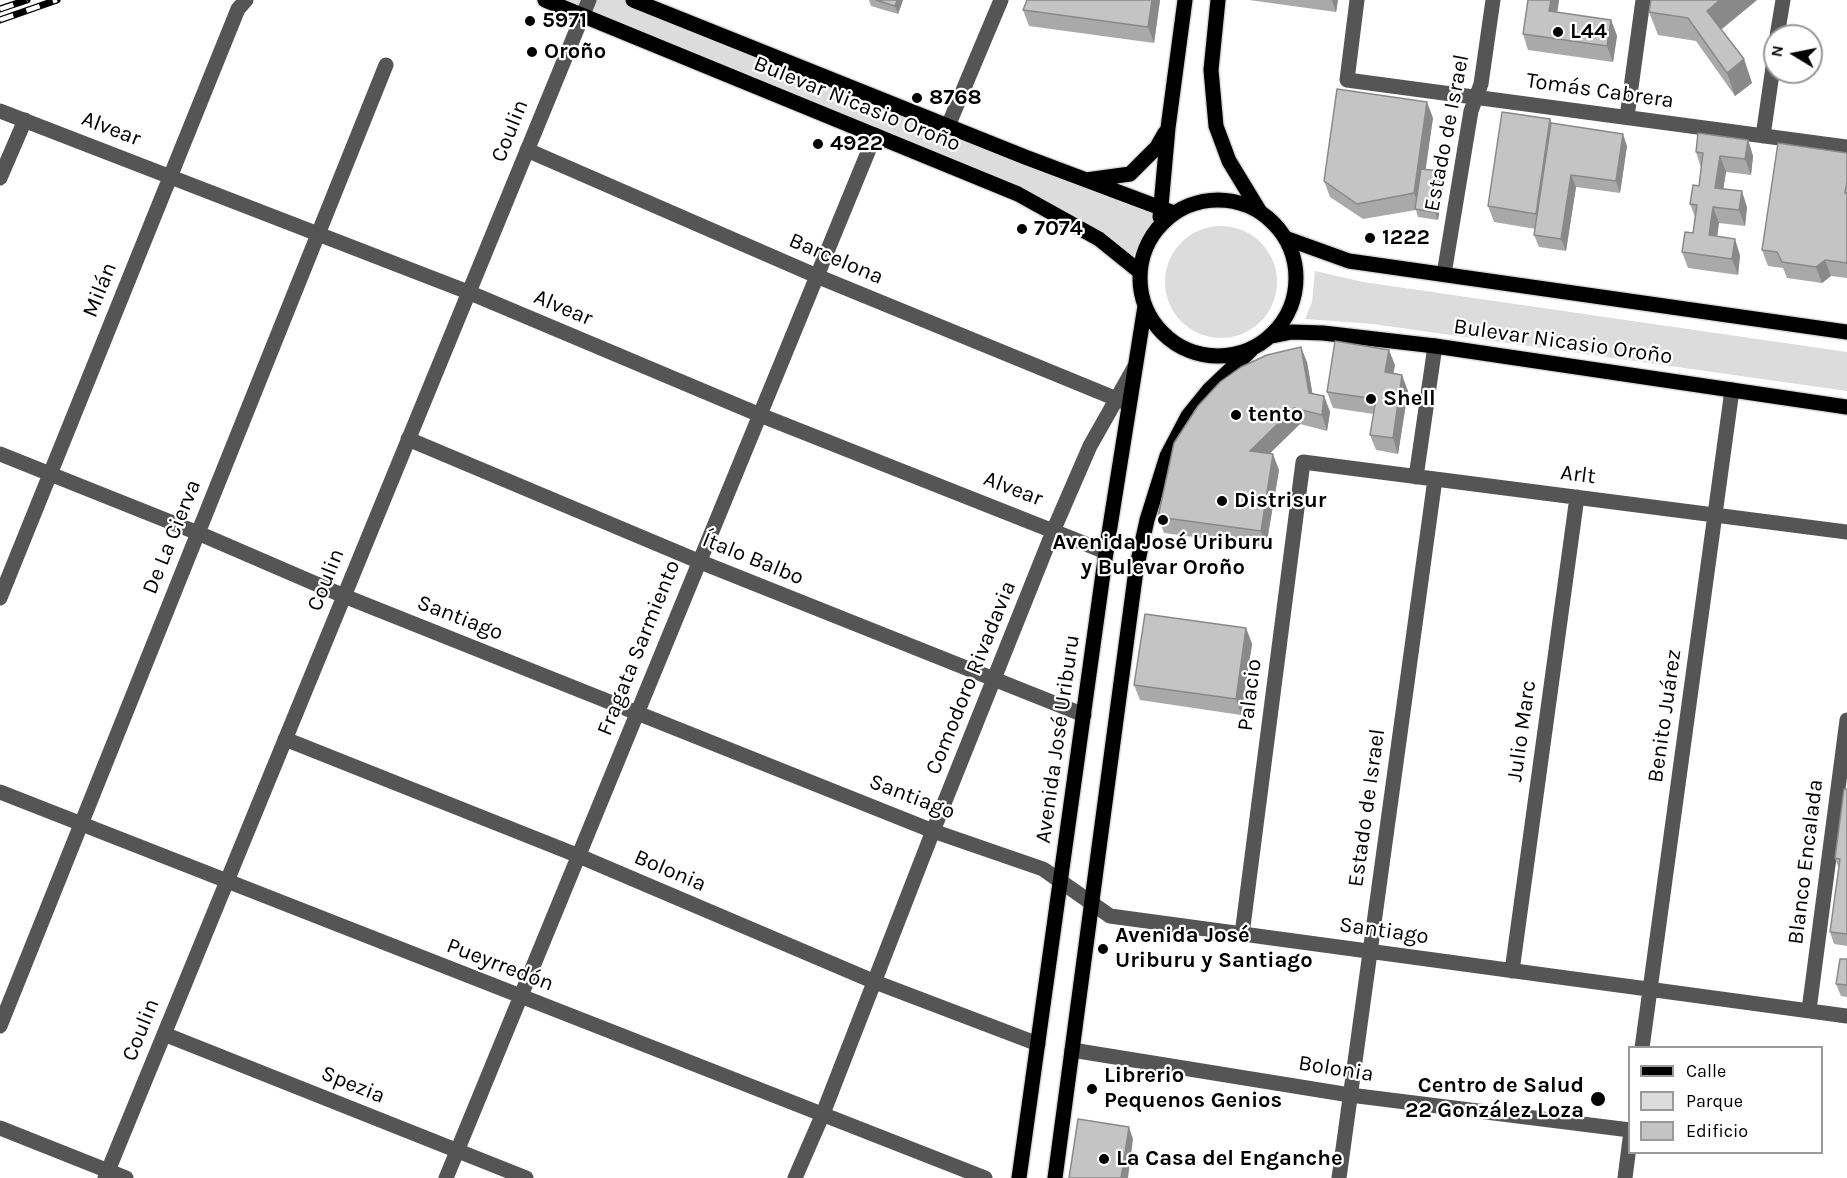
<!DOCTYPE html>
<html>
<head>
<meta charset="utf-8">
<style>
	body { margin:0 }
	#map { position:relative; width:1847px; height:1178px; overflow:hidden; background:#fff; font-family:Karla,sans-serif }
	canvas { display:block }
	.legend { position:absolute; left:1628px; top:1046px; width:195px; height:108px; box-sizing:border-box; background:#fff; border:2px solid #999; margin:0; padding:8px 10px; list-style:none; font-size:18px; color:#000 }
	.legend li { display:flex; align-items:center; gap:12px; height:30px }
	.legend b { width:30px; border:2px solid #999 }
	.north { position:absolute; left:1763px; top:24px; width:60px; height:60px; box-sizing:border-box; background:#fff; border:2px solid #999; border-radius:50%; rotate:280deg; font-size:16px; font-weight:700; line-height:24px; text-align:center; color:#000 }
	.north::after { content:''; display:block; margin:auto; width:21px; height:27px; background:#000; clip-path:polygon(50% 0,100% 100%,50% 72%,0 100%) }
</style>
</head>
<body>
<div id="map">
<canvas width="1847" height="1178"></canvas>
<ul class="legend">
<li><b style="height:8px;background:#000"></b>Calle</li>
<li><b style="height:16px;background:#dcdcdc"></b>Parque</li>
<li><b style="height:16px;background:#c4c4c4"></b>Edificio</li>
</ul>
<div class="north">N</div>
</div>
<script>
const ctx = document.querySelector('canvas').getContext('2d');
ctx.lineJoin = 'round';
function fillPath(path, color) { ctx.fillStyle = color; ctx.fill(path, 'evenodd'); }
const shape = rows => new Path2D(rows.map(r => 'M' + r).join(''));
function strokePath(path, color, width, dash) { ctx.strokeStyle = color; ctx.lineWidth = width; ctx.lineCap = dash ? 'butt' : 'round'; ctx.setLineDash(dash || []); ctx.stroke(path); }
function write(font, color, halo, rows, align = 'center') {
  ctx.font = font + ' Karla,sans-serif'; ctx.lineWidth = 4.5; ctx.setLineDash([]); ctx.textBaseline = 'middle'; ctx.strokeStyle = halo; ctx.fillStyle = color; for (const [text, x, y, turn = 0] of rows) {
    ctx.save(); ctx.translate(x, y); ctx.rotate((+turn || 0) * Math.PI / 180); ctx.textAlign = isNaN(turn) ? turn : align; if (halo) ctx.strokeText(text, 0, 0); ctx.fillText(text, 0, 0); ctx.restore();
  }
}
fillPath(shape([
	[545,0,633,0,1160,209,1160,226,1148,243,1140,272,1018,194],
	'1165 282a56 56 0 1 1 112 0a56 56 0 1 1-112 0Z',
	[1315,271,1363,282,1847,352,1847,391,1373,324,1305,319,1312,302]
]), '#dcdcdc');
const major = shape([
	[545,0,1018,194,1099,239,1140,272],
	[633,0,1025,157,1174,213],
	[1218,0,1211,70,1216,126,1229,161,1260,212],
	[1086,180,1130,174,1157,147,1165,133],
	'1140 278a78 78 0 1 1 156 0a78 78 0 1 1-156 0Z',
	[1160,217,1168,128,1185,0],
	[1285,238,1349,261,1847,332],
	[1272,336,1292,332,1323,333,1435,346,1847,407],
	[1019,1178,1106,552,1145,306],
	[1055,1178,1136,570,1147,520,1167,456,1188,416,1209,390,1251,350]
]);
strokePath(major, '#dbdbdb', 18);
strokePath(shape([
	[1357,0,1347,80,1847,147],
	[1777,36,1783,0],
	[0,111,468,292,760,415,1106,552],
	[1627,117,1643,0],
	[948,126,1001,0],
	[1763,136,1775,53],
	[527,150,819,277,1124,402],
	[0,178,25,120],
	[1444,274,1471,111,1481,84,1493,0],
	[408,439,698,561,1084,715],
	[0,454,198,533,344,596,933,831,1043,869,1110,916,1847,1016],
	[1416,477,1435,346],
	[0,598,238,9,246,0],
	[285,739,579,856,875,982,1038,1044],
	[0,792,985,1178],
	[1242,934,1303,462,1847,532],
	[1512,971,1577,497],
	[1809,1010,1847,720],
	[0,1026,386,65],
	[164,1034,526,1178],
	[1642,1048,1732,390],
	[1072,1050,1350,1095,1630,1130],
	[0,1128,126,1178],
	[105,1178,589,0],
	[446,1178,875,135],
	[795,1178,822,1116,933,831,1054,529,1090,446,1134,368],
	[1339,1178,1435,479],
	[1625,1178,1630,1139]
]), '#555', 15);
strokePath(major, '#000', 15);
const rail = shape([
	[0,9,27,0],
	[0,20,57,0]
]);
strokePath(rail, '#000', 7);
strokePath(rail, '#fff', 4.5, [14]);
fillPath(shape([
	[869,0,903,0,898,14,871,6],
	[1027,0,1160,0,1154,43,1029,26,1023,10],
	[1249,0,1338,0,1336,12],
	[1528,0,1559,0,1557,13,1611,20,1617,36,1613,62,1528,50,1523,34],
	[1757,0,1721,30,1744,59,1752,83,1735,96,1696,41,1658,35,1649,12],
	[1433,118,1425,169,1444,179,1438,220,1418,217,1416,210,1363,219,1330,197,1324,181],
	[1550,119,1551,123,1627,146,1620,193,1576,187,1566,251,1539,247,1534,235,1536,229,1494,222,1488,206],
	[1748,140,1753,156,1751,175,1726,172,1723,189,1747,207,1745,226,1719,223,1717,236,1740,255,1738,275,1688,268,1682,252,1693,233,1695,217,1690,204,1699,186,1701,168,1696,152],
	[1847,153,1847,278,1831,276,1822,283,1787,278,1783,268,1768,266,1762,250],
	[1307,362,1312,393,1324,396,1330,412,1327,431,1300,424,1270,453,1279,470,1266,547,1164,533,1158,517],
	[1395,365,1393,373,1408,391,1398,454,1376,450,1370,435,1374,414,1333,408,1327,392],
	[1246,628,1252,644,1241,715,1140,700,1134,685],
	[1847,789,1847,946,1834,944,1830,932,1839,869,1835,858],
	[1847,959,1847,997,1841,996,1836,984]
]), '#a9a9a9');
fillPath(shape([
	[897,0,903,0,898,14,895,6],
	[1152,0,1160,0,1154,43,1148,27],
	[1332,0,1338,0,1336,12],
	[1551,0,1559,0,1555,27,1549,11],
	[1720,0,1757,0,1715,34,1707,11],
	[1611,20,1617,36,1613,62,1607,46],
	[1744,59,1752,83,1735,96,1727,73],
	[1427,102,1433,118,1420,209,1414,193],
	[1550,119,1556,135,1542,229,1536,214],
	[1623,134,1627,146,1620,193,1616,181],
	[1748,140,1753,156,1751,175,1745,159],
	[1720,156,1726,172,1721,203,1715,188],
	[1441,171,1444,179,1438,220,1435,212],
	[1571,175,1576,187,1566,251,1561,239],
	[1742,191,1747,207,1745,226,1739,210],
	[1713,207,1719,223,1715,251,1709,235],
	[1735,239,1740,255,1738,275,1732,259],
	[1825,260,1831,276,1822,283,1816,267],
	[1301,347,1307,362,1315,408,1309,393],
	[1389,350,1395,365,1391,388,1385,372],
	[1402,375,1408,391,1398,454,1393,438],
	[1324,396,1330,412,1327,431,1322,415],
	[1294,408,1300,424,1256,467,1250,451],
	[1273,454,1279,470,1266,547,1261,531],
	[1246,628,1252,644,1241,715,1236,699],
	[1129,1127,1133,1139,1128,1178,1121,1178]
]), '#898989');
const building = shape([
	[876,0,897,0,895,6,876,0],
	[1027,0,1152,0,1148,27,1023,10,1027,0],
	[1528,0,1551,0,1549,11,1611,20,1607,46,1523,34,1528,0],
	[1651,0,1720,0,1707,11,1744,59,1727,73,1688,18,1649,12,1651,0],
	[1337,89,1427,102,1414,193,1357,204,1324,181,1337,89],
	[1502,112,1550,119,1536,214,1488,206,1502,112],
	[1551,123,1623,134,1616,181,1571,175,1561,239,1534,235,1551,123],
	[1698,133,1748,140,1745,159,1720,156,1715,188,1742,191,1739,210,1713,207,1709,235,1735,239,1732,259,1682,252,1685,232,1693,233,1697,205,1690,204,1693,185,1699,186,1703,153,1696,152,1698,133],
	[1778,143,1847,153,1847,182,1845,193,1847,193,1847,263,1825,260,1816,267,1782,262,1777,252,1762,250,1778,143],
	[1421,169,1441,171,1435,212,1415,209,1421,169],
	[1335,341,1389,350,1385,372,1402,375,1393,438,1370,435,1376,399,1327,392,1335,341],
	[1301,347,1309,393,1324,396,1322,415,1294,408,1250,451,1273,454,1261,531,1158,517,1174,443,1198,406,1220,382,1241,367,1267,355,1301,347],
	[1145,614,1246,628,1236,699,1134,685,1145,614],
	[1844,789,1847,789,1847,934,1830,932,1840,859,1835,858,1844,789],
	[1840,959,1847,959,1847,985,1836,984,1840,959],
	[1078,1119,1129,1127,1121,1178,1069,1178,1078,1119]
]);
fillPath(building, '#c4c4c4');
strokePath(building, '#898989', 1.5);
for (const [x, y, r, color] of [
	[530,21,6,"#000"],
	[1558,32,6,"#000"],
	[532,52,6,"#000"],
	[917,98,6,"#000"],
	[818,144,6,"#000"],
	[1022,229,6,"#000"],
	[1370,238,6,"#000"],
	[1371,399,6,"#000"],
	[1236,415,6,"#000"],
	[1222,501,6,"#000"],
	[1163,520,6,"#000"],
	[1103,949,6,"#000"],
	[1092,1089,6,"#000"],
	[1598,1099,8,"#000"],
	[1104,1159,6,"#000"]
]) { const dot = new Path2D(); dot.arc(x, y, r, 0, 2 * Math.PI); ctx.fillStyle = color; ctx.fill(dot); strokePath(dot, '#fff', 2); }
write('bold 22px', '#000', '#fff', [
	["5971",542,21],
	["L44",1570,32],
	["Oroño",544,52],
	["8768",929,98],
	["4922",830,144],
	["7074",1034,229],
	["1222",1382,238],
	["Shell",1383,399],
	["tento",1248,415],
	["Distrisur",1234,501],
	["Avenida José Uriburu",1163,543,"center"],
	["y Bulevar Oroño",1163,568,"center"],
	["Avenida José",1115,936],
	["Uriburu y Santiago",1115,961],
	["Librerio",1104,1076],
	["Pequenos Genios",1104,1101],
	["Centro de Salud",1584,1086,"right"],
	["22 González Loza",1584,1111,"right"],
	["La Casa del Enganche",1116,1159]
], 'left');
write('22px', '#000', '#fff', [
	["Tomás Cabrera",1600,91,8],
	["Bulevar Nicasio Oroño",857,104,22],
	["Alvear",111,129,21],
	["Coulin",510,131,-68],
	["Estado de Israel",1447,133,-79],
	["Barcelona",836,259,23],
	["Milán",100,290,-68],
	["Alvear",563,308,23],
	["Bulevar Nicasio Oroño",1563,342,8],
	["Arlt",1578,475,7],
	["Alvear",1013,489,21],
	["De La Cierva",172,537,-68],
	["Ítalo Balbo",753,559,22],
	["Coulin",326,580,-68],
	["Santiago",460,618,21],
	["Fragata Sarmiento",639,648,-68],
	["Comodoro Rivadavia",971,678,-68],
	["Palacio",1250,695,-83],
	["Benito Juárez",1665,716,-82],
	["Julio Marc",1522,731,-82],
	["Avenida José Uriburu",1058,739,-82],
	["Santiago",912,797,21],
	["Estado de Israel",1367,808,-82],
	["Blanco Encalada",1806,862,-83],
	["Bolonia",670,871,23],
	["Santiago",1384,931,8],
	["Pueyrredón",500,965,21],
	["Coulin",141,1030,-68],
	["Bolonia",1336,1069,9],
	["Spezia",353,1085,22]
]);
</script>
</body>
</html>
